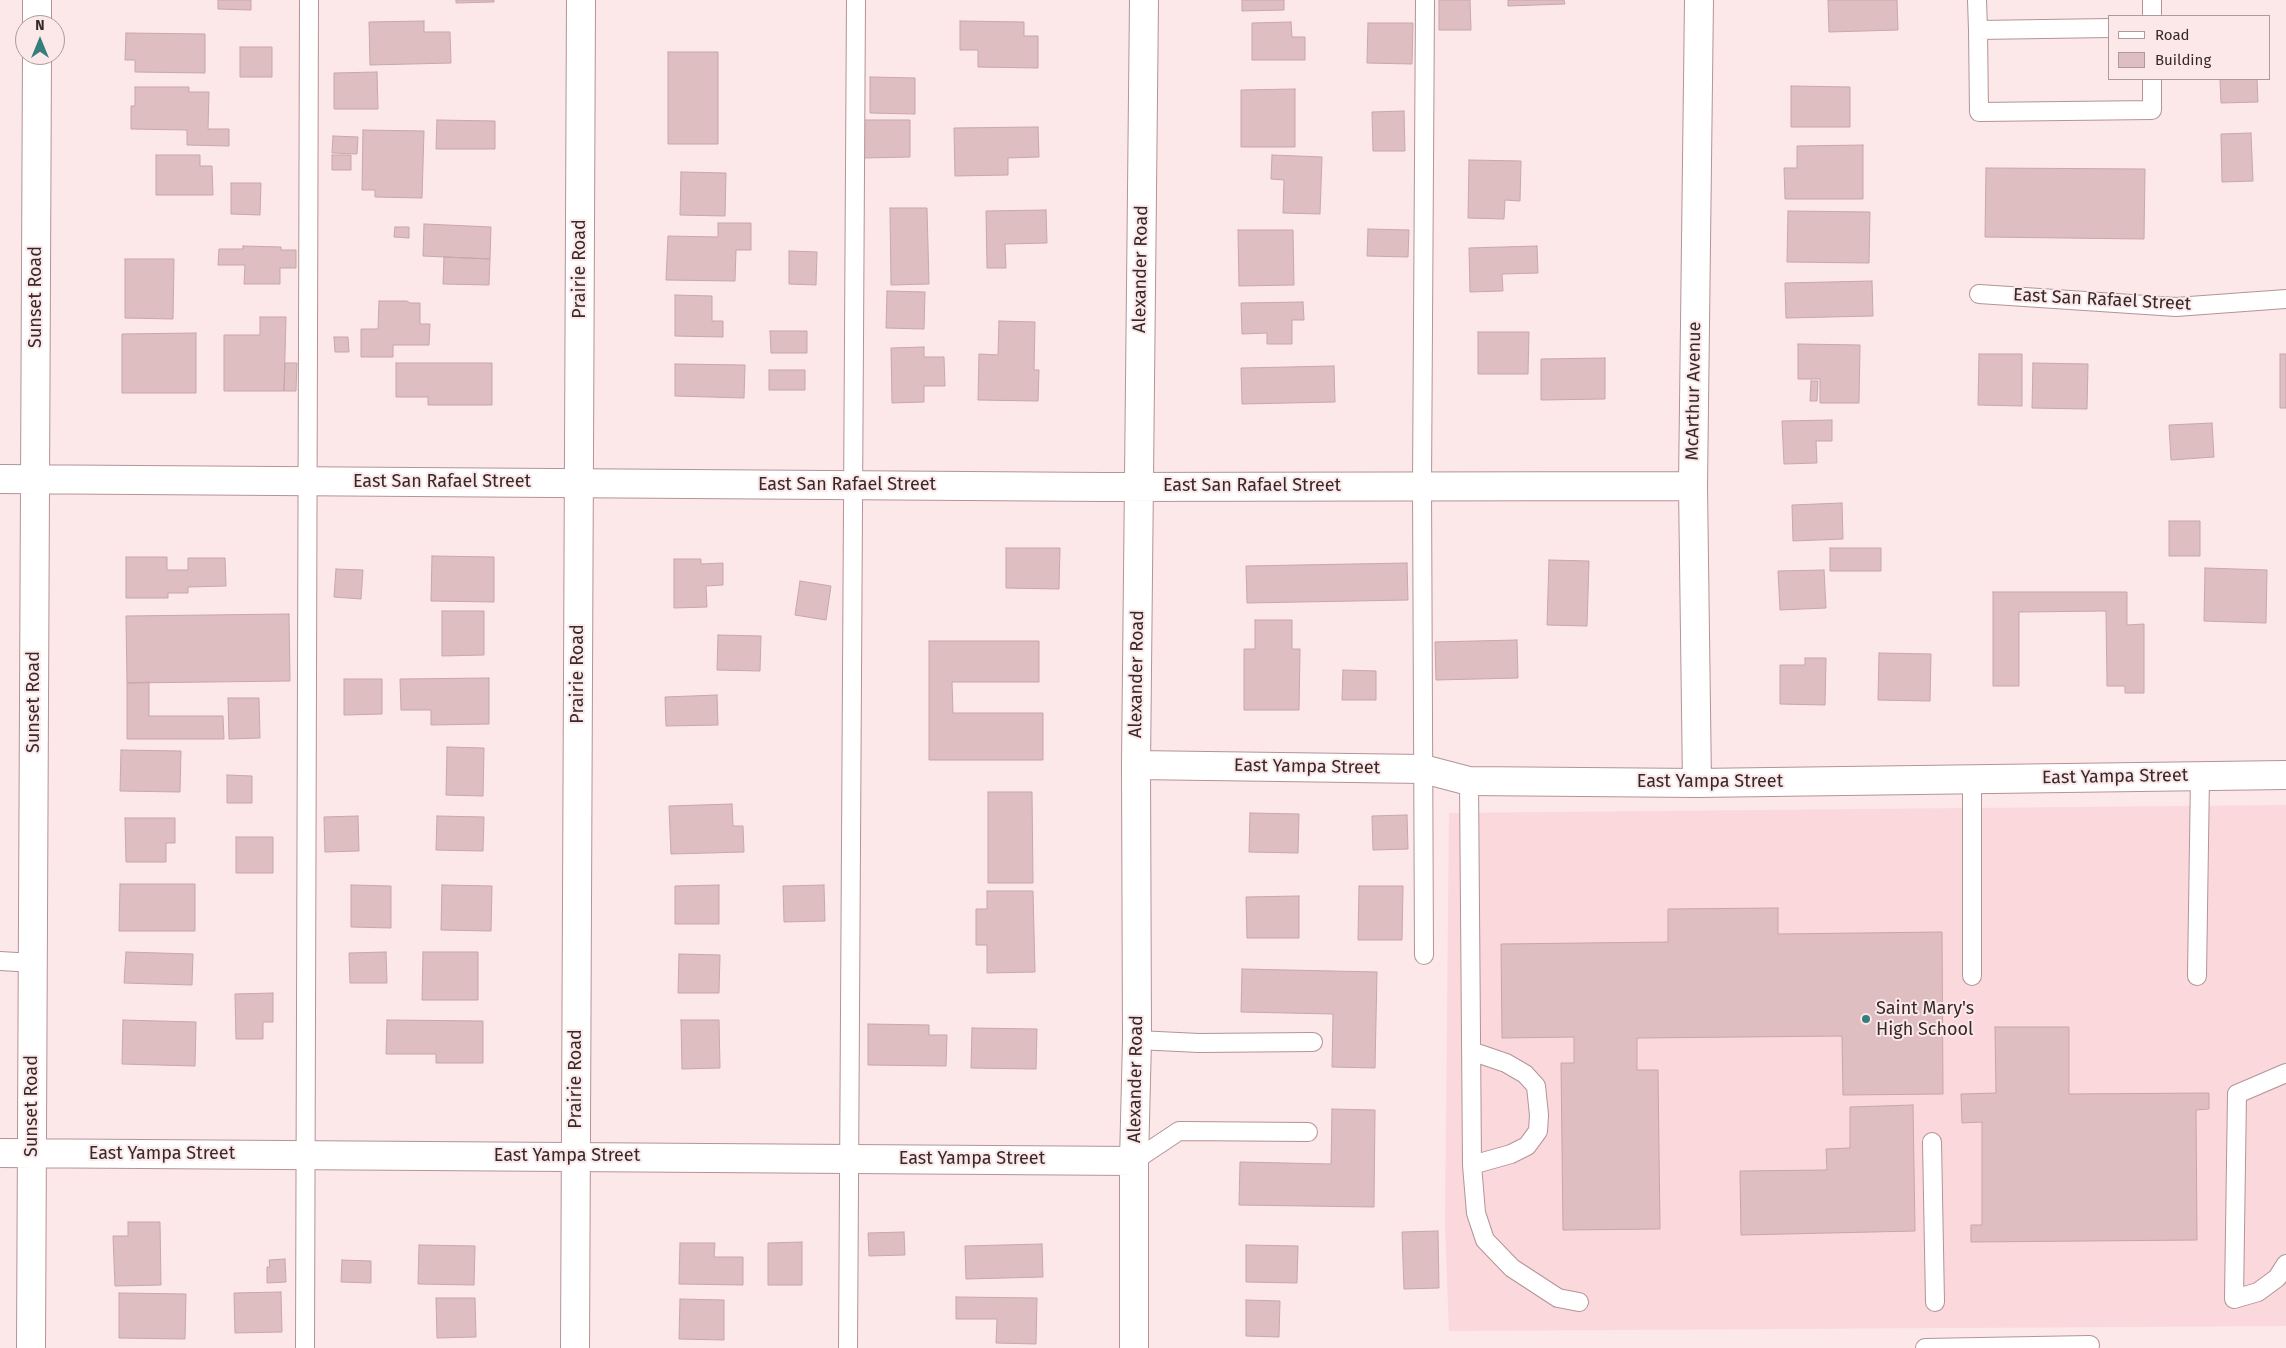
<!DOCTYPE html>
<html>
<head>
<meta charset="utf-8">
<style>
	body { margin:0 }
	#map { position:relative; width:2286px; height:1348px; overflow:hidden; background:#fce7e9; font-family:"Fira Sans",sans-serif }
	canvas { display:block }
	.legend { position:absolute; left:2108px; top:15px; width:162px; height:65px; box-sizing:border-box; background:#fce7e9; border:1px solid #ac9b9d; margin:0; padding:6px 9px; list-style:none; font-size:15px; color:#35292a }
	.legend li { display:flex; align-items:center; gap:10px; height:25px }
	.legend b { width:25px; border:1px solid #ac9b9d }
	.north { position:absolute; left:15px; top:15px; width:50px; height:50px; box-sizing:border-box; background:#fce7e9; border:1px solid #ac9b9d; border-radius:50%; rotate:0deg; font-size:14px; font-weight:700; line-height:20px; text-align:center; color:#35292a }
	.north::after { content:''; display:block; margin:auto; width:18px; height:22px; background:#367e7b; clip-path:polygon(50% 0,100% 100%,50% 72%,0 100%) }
</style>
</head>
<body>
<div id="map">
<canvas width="2286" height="1348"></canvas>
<ul class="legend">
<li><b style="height:6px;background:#fff"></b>Road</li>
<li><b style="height:14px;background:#dfbec1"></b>Building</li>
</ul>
<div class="north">N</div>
</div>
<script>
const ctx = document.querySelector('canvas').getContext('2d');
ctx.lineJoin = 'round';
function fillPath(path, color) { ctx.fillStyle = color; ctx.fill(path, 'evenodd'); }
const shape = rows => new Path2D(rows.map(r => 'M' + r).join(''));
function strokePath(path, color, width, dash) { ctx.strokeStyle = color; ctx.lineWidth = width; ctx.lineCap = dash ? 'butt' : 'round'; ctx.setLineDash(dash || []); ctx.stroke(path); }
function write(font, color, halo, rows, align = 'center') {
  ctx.font = font + ' "Fira Sans",sans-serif'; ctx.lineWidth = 4; ctx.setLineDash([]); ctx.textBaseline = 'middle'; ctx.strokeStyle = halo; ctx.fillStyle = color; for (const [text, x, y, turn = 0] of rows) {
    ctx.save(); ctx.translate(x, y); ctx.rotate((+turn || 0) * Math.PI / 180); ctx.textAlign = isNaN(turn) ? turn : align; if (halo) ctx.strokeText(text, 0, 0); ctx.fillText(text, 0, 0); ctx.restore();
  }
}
fillPath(shape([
	[2286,805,2286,1326,1449,1331,1445,1225,1449,813]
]), '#fad8dc');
const building = shape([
	[218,0,251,0,251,10,218,9,218,0],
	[456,0,494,0,494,2,456,3,456,0],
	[1242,0,1284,0,1284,10,1242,11,1242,0],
	[1439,0,1470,0,1471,30,1439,30,1439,0],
	[1508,0,1564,0,1565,4,1508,6,1508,0],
	[1828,0,1897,0,1898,30,1829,32,1828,0],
	[424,21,424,32,450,32,451,63,370,65,369,22,424,21],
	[960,21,1024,22,1024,36,1038,36,1038,68,978,67,978,50,960,50,960,21],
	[1291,22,1292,37,1305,37,1305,60,1252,60,1252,23,1291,22],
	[1368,23,1413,23,1412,64,1367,63,1368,23],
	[126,33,205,34,205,73,135,72,135,60,125,60,126,33],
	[240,47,272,47,272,77,240,77,240,47],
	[668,52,718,52,718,144,668,144,668,52],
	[377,72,378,109,334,109,334,73,377,72],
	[870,77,915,78,915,114,870,113,870,77],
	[2220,79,2257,79,2258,102,2221,103,2220,79],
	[1791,86,1850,87,1850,127,1791,127,1791,86],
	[135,87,189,87,189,92,209,92,208,129,229,129,229,146,187,145,187,130,131,129,131,106,135,106,135,87],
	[1295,89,1295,147,1241,147,1241,90,1295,89],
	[1404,111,1405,151,1373,151,1372,112,1404,111],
	[437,120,495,121,495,149,436,149,437,120],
	[863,120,910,120,910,157,864,158,863,120],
	[1038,127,1039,157,1008,158,1008,175,955,176,954,128,1038,127],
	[363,130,424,131,422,198,375,197,375,190,362,190,363,130],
	[2251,133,2253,181,2222,182,2221,134,2251,133],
	[333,136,358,137,357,154,332,153,333,136],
	[1863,145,1863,199,1785,199,1784,168,1797,168,1797,146,1863,145],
	[156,155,200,155,200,166,212,166,213,195,156,195,156,155],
	[332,155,351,155,351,170,332,170,332,155],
	[1272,155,1322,157,1320,214,1283,213,1284,180,1271,179,1272,155],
	[1469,160,1521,161,1520,201,1505,200,1504,219,1468,218,1469,160],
	[1986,168,2145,169,2144,239,1985,237,1986,168],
	[681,172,726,173,725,216,680,215,681,172],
	[231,183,261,183,260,215,231,214,231,183],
	[890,208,927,208,929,284,891,285,890,208],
	[1046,210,1047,243,1005,244,1006,268,987,268,986,211,1046,210],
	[1788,211,1870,212,1869,263,1787,262,1788,211],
	[718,223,751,223,751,250,736,250,735,281,666,280,668,236,718,237,718,223],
	[424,224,491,227,490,259,423,256,424,224],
	[395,227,409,227,409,238,394,237,395,227],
	[1368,229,1409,230,1408,257,1367,256,1368,229],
	[1238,230,1293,230,1294,285,1239,286,1238,230],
	[243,246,281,247,281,250,296,250,296,268,280,268,280,284,244,284,245,265,218,265,219,249,243,249,243,246],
	[1537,246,1538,273,1502,274,1503,291,1470,292,1469,248,1537,246],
	[789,251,817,252,816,285,789,284,789,251],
	[444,257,490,259,489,285,443,284,444,257],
	[125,259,174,259,173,319,125,318,125,259],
	[1872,281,1873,316,1786,318,1785,283,1872,281],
	[887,291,925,292,924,329,886,328,887,291],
	[675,295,712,296,712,321,723,321,723,337,675,336,675,295],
	[379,301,407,301,410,303,420,303,420,324,430,324,429,345,393,345,393,357,361,357,361,329,378,329,379,301],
	[1303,302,1304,320,1292,320,1292,344,1267,344,1267,333,1242,334,1241,303,1303,302],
	[260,317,286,317,284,391,224,391,224,335,260,335,260,317],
	[999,321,1035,322,1034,370,1039,370,1038,401,978,400,979,354,998,355,999,321],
	[770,331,807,331,807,353,771,353,770,331],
	[1478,332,1529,332,1528,374,1478,374,1478,332],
	[196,333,196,393,122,393,122,334,196,333],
	[334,337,348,337,349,352,335,352,334,337],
	[1798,344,1860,345,1859,403,1820,403,1820,379,1798,379,1798,344],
	[924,347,924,357,944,357,945,386,924,386,924,402,892,403,891,348,924,347],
	[1979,354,2022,354,2022,406,1978,405,1979,354],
	[2280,354,2286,354,2286,408,2280,408,2280,354],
	[1605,358,1605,399,1541,400,1541,359,1605,358],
	[285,363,297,363,296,391,284,391,285,363],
	[396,363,492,363,492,405,428,405,428,397,396,397,396,363],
	[2033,363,2088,364,2087,409,2032,408,2033,363],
	[675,364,745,365,744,398,675,396,675,364],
	[1334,366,1335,402,1242,404,1241,368,1334,366],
	[769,370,805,370,805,390,769,390,769,370],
	[1811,381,1818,381,1817,401,1810,401,1811,381],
	[1832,420,1832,441,1816,441,1817,463,1784,464,1782,421,1832,420],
	[2212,423,2214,457,2171,460,2169,425,2212,423],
	[1842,503,1843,539,1793,541,1792,505,1842,503],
	[2169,521,2200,521,2200,556,2169,556,2169,521],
	[1006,548,1060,548,1059,589,1006,588,1006,548],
	[1830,548,1881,548,1881,571,1830,571,1830,548],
	[432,556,494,557,494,602,431,601,432,556],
	[126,557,167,557,167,570,188,570,188,558,225,558,226,586,188,587,188,593,168,593,168,598,126,598,126,557],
	[674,559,701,559,701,564,723,563,723,585,706,586,707,607,674,608,674,559],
	[1549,560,1589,561,1587,626,1547,625,1549,560],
	[1407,563,1408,600,1247,603,1246,566,1407,563],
	[2205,568,2267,570,2266,623,2204,621,2205,568],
	[336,569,363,570,361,599,334,597,336,569],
	[1824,570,1826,608,1780,610,1778,571,1824,570],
	[800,581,831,586,826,620,795,615,800,581],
	[1993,592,2127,592,2127,625,2144,624,2144,693,2125,693,2125,686,2107,686,2106,611,2019,612,2019,686,1993,686,1993,592],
	[442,611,484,611,484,655,442,656,442,611],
	[289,614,290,681,127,683,126,616,289,614],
	[1255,620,1292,620,1292,649,1300,649,1299,710,1244,710,1244,649,1255,649,1255,620],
	[718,635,761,636,760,671,717,670,718,635],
	[1517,640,1518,678,1436,680,1435,642,1517,640],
	[929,641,1039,641,1039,682,952,682,953,713,1043,713,1043,760,929,760,929,641],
	[1879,653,1931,654,1930,701,1878,700,1879,653],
	[1805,658,1826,658,1825,705,1780,704,1780,665,1805,665,1805,658],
	[1343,670,1376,671,1376,700,1342,700,1343,670],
	[489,678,489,724,431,725,431,710,401,710,400,679,489,678],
	[344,679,382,679,382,714,344,715,344,679],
	[149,682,149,716,223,716,224,739,127,739,127,683,149,682],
	[717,695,718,725,666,726,665,697,717,695],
	[228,698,259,698,260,738,229,739,228,698],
	[447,747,484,748,483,796,446,795,447,747],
	[121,750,181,751,180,792,120,791,121,750],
	[227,775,252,776,252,803,227,803,227,775],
	[988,792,1032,792,1033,883,988,883,988,792],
	[732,804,733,826,743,826,744,852,671,854,669,806,732,804],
	[1250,813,1299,814,1298,853,1249,852,1250,813],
	[1407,815,1408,849,1373,850,1372,816,1407,815],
	[358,816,359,851,325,852,324,817,358,816],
	[437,816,484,817,483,851,436,850,437,816],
	[125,818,175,818,175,843,166,843,166,862,126,862,125,818],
	[236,837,273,837,273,873,236,873,236,837],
	[120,884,195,884,195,931,119,931,120,884],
	[351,885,391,886,391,928,351,927,351,885],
	[442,885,492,886,491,931,441,930,442,885],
	[719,885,719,924,675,924,675,886,719,885],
	[824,885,825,921,784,922,783,886,824,885],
	[1359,886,1403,886,1402,940,1358,940,1359,886],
	[987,891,1033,891,1035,972,987,973,987,945,976,945,976,909,987,909,987,891],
	[1299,896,1299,938,1247,938,1246,897,1299,896],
	[1778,908,1778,934,1942,932,1943,1094,1843,1095,1842,1036,1637,1038,1637,1070,1658,1070,1660,1229,1563,1230,1561,1063,1574,1063,1574,1037,1502,1038,1501,944,1668,942,1668,909,1778,908],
	[126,952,193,954,192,985,124,983,126,952],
	[386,952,387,983,350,983,349,953,386,952],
	[423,952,478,952,478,1000,422,1000,423,952],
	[679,954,720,955,719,993,678,993,679,954],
	[1242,969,1377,972,1375,1068,1332,1067,1333,1014,1241,1012,1242,969],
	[273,993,273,1022,263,1022,263,1039,236,1039,235,994,273,993],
	[123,1020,196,1022,195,1066,122,1064,123,1020],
	[387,1020,483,1021,483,1063,436,1063,436,1054,386,1054,387,1020],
	[681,1020,719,1020,720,1068,682,1069,681,1020],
	[868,1024,929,1025,929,1035,947,1035,946,1066,868,1065,868,1024],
	[1995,1027,2069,1027,2069,1094,2209,1093,2209,1109,2196,1110,2197,1240,1971,1242,1971,1225,1982,1225,1982,1122,1962,1123,1961,1094,1996,1093,1995,1027],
	[972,1028,1037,1029,1036,1069,971,1068,972,1028],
	[1913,1105,1915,1231,1741,1235,1740,1171,1827,1170,1826,1149,1850,1148,1850,1107,1913,1105],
	[1332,1109,1375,1110,1374,1207,1239,1205,1240,1162,1331,1164,1332,1109],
	[128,1222,160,1222,161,1285,115,1286,113,1236,128,1236,128,1222],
	[1438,1231,1439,1288,1404,1289,1402,1232,1438,1231],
	[904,1232,905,1255,869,1256,868,1233,904,1232],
	[802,1242,802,1285,768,1285,768,1243,802,1242],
	[680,1243,715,1243,714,1257,743,1257,743,1285,679,1284,680,1243],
	[1042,1244,1043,1277,966,1279,965,1246,1042,1244],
	[419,1245,475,1246,474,1285,418,1284,419,1245],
	[1246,1245,1298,1246,1297,1283,1246,1282,1246,1245],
	[285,1259,286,1282,267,1283,267,1267,270,1267,269,1260,285,1259],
	[342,1260,371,1261,371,1283,341,1282,342,1260],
	[281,1292,282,1332,235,1333,234,1293,281,1292],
	[119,1293,186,1294,185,1339,119,1338,119,1293],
	[956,1297,1037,1298,1036,1344,996,1343,997,1319,956,1319,956,1297],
	[436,1298,475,1298,476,1337,437,1338,436,1298],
	[680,1299,724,1300,724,1340,679,1339,680,1299],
	[1246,1300,1280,1301,1279,1337,1246,1336,1246,1300]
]);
fillPath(building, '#dfbec1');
strokePath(building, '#c7a7aa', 1);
const lane = shape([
	[1977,0,1978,30,2110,28],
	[2152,16,2152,0],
	[1978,30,1979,112,2152,110,2152,79],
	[1979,294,2176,307,2286,299],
	[1972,779,1972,976],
	[1469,781,1472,1165,1476,1213,1485,1240,1512,1268,1558,1298,1579,1302],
	[1424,955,1422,485,1425,0],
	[0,961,33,963],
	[2197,976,2200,776],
	[1137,1040,1199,1043,1313,1042],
	[1471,1051,1506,1063,1525,1074,1536,1086,1539,1115,1538,1131,1527,1146,1511,1154,1472,1165],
	[2286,1073,2237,1094,2234,1299,2258,1292,2277,1278,2286,1264],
	[1932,1142,1935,1302],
	[1134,1161,1179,1131,1308,1132],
	[305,1348,309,0],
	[848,1348,856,0],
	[1925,1348,2090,1345]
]);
const street = shape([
	[37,25,37,0],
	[0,479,1104,487,1693,486],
	[1136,765,1423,769,1469,781,1697,783,2286,775],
	[1697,783,1693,486,1699,0],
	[0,1153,1134,1161],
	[31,1348,37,55],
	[1134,1348,1134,1161,1137,1040,1136,765,1144,0]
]);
const secondary = shape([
	[575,1348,581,0]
]);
strokePath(lane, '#b39497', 20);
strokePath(street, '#b39497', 30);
strokePath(secondary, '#b39497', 30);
strokePath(lane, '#fff', 18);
strokePath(street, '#fff', 28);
strokePath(secondary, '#fff', 28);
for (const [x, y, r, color] of [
	[1866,1019,5,"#367e7b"]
]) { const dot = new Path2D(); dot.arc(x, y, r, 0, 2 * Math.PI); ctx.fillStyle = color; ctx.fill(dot); strokePath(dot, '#fce7e9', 2); }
write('18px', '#35292a', '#fce7e9', [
	["Prairie Road",580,269,-90],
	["Alexander Road",1141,269,-89],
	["Sunset Road",36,297,-90],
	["East San Rafael Street",2102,300,3],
	["McArthur Avenue",1694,391,-89],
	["East San Rafael Street",442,482],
	["East San Rafael Street",847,485],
	["East San Rafael Street",1252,486],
	["Prairie Road",578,674,-90],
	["Alexander Road",1137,674,-89],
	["Sunset Road",34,702,-90],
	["East Yampa Street",1307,767,1],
	["East Yampa Street",2115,777,-1],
	["East Yampa Street",1710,782],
	["Prairie Road",576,1079,-90],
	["Alexander Road",1136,1079,-89],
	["Sunset Road",32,1106,-90],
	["East Yampa Street",162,1154],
	["East Yampa Street",567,1156],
	["East Yampa Street",972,1159]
]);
write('18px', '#35292a', '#fce7e9', [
	["Saint Mary's",1876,1009],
	["High School",1876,1030]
], 'left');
</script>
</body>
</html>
